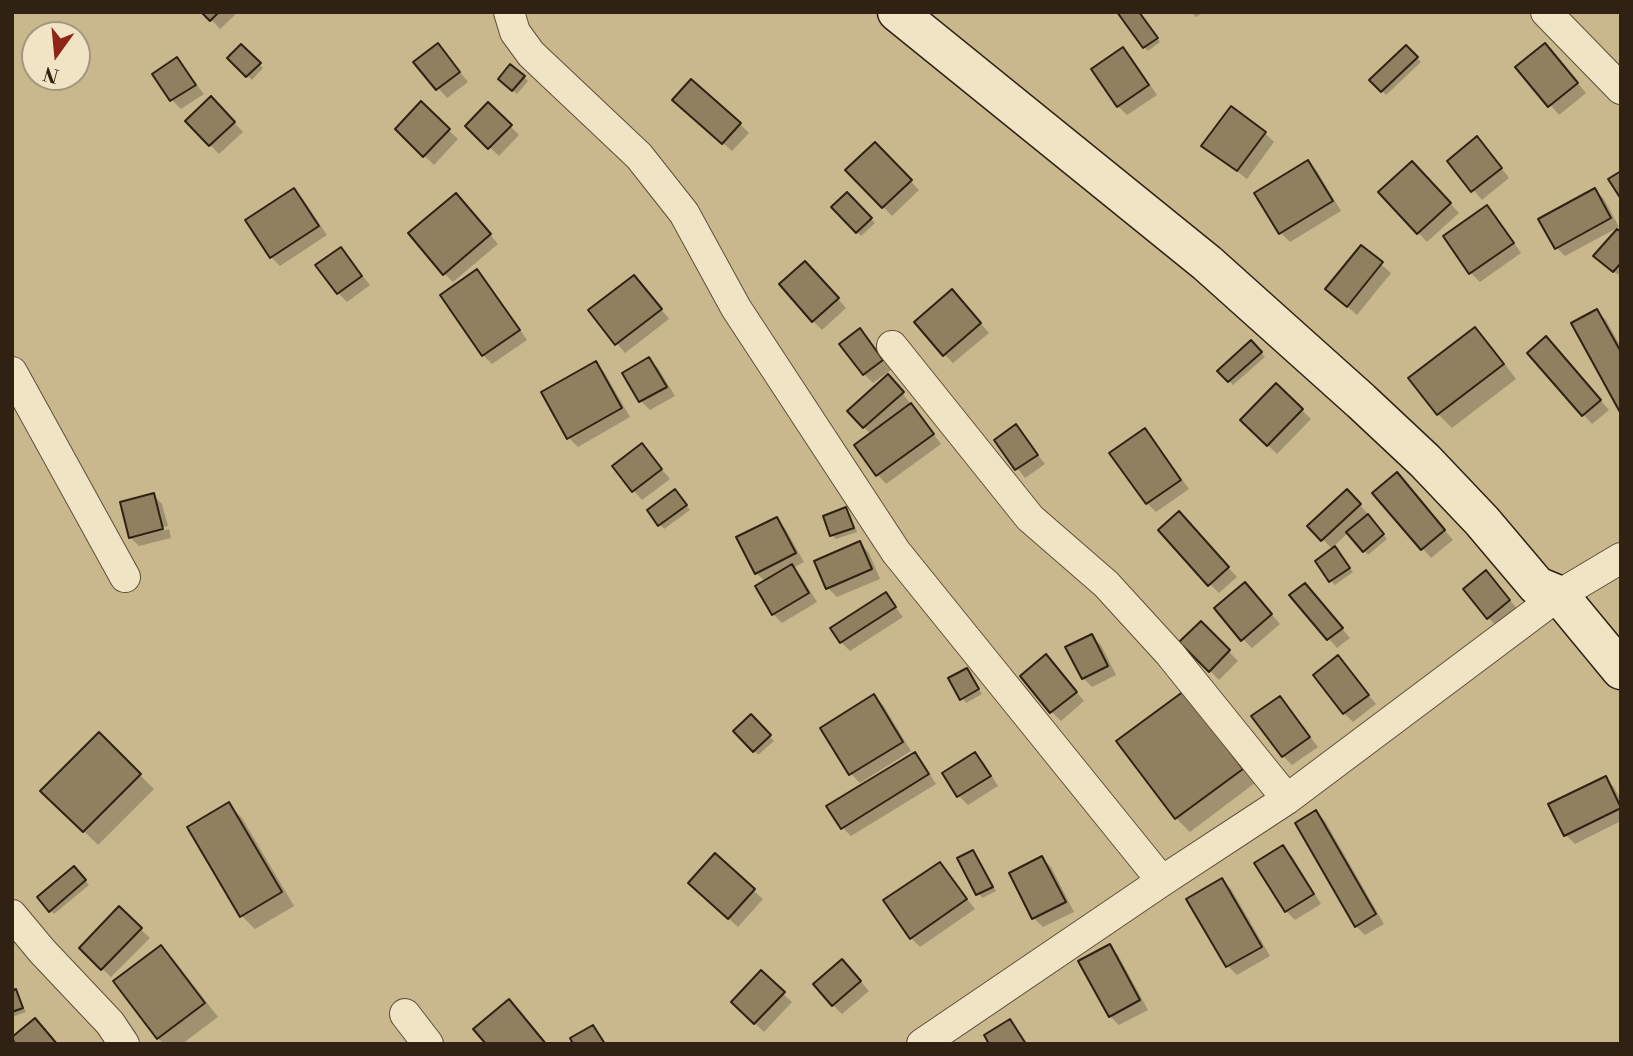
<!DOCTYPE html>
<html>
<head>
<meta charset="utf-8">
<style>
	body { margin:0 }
	#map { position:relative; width:1633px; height:1056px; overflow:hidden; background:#e9d6a6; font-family:"Libre Bodoni",serif }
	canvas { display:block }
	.frame { position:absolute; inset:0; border:14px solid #2f2213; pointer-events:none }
	.north { position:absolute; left:21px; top:21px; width:70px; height:70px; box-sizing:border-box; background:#f1e4c5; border:2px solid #a3967e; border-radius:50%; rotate:195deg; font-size:19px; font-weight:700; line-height:28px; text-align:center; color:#2f2213 }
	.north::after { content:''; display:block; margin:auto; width:24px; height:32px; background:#8f2418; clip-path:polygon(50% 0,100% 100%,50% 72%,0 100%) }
</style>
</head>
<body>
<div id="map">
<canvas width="1633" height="1056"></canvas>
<div class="frame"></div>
<div class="north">N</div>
</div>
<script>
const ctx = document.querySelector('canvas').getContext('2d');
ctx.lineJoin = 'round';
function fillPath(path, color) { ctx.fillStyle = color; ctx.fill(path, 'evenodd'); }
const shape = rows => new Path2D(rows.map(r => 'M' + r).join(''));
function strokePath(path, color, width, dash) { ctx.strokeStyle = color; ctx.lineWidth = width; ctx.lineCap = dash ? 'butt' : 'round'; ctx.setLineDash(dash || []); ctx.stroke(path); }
fillPath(shape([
	[12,12,1621,12,1621,1044,12,1044],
	[35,35,77,35,77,77,35,77]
]), '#c9b78d');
fillPath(shape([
	[204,12,238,12,220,29],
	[1139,12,1160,42,1148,51,1144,47],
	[1191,12,1204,12,1196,17],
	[438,45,468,82,447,98,416,62],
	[241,46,263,68,252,80,230,58],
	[1406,47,1421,62,1386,95,1372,80],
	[1123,49,1132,58,1157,95,1127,115,1118,106],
	[1554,55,1586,93,1559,115,1518,67],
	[177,59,204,94,181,109,172,100,154,74],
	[524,77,528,81,517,94,504,83],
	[421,104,458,139,434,165,397,129],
	[488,104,519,135,499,156,467,126],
	[220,107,243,132,219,154,187,121],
	[684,109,740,124,749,133,732,151],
	[1265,133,1274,142,1247,179,1204,146],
	[875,144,919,190,892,216,848,170],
	[1486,148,1509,178,1482,200,1449,161],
	[1308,162,1317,171,1341,211,1290,242,1281,233],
	[1421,172,1459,213,1427,242,1380,192],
	[294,190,303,199,327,235,280,266,271,257],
	[1595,190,1604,199,1619,227,1565,256,1556,247],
	[847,194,875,223,861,236,833,207],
	[465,205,498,244,453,282,444,273],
	[1487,207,1496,216,1521,253,1480,282,1471,273],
	[1621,235,1621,271,1618,275,1599,260],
	[1361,247,1391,273,1357,315,1327,289],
	[341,249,370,285,347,302,338,293],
	[477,272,486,281,527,340,492,364,483,355],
	[814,272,846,308,822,330,813,321],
	[643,286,669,319,625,353,590,311],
	[961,300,989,333,953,363,944,354],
	[1597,311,1606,320,1621,347,1621,411],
	[1475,329,1489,343,1516,379,1452,428,1438,414],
	[859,331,891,370,873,383,864,374],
	[1251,342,1265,357,1233,385,1220,371],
	[1555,347,1609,410,1592,424,1529,353],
	[649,359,658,368,675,396,650,410,641,401,624,373],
	[595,363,604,372,630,417,578,447,569,438],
	[1276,385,1311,419,1277,454,1242,420],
	[897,386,941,444,886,484,878,475,871,434,864,427],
	[1016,427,1045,464,1025,478,996,440],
	[1144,431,1153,440,1189,489,1156,512,1147,503],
	[642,446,670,479,642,500,634,491],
	[1406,484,1453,540,1431,558,1374,493],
	[1347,491,1368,514,1367,515,1387,539,1368,555,1349,532,1333,547,1353,572,1335,585,1331,581,1333,550,1310,526],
	[153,495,162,504,168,526,134,534,134,538,169,529,171,538,139,546,130,537],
	[679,495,690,510,664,529,649,510],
	[846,509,850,514,857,532,836,539,832,535],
	[776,519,785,528,804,562,793,568,801,576,817,602,782,623,773,614,766,582,756,573],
	[1188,523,1237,577,1219,593,1210,584],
	[860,543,869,553,880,579,837,597,828,588],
	[1494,581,1518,610,1497,626,1488,618],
	[1253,593,1280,624,1252,648,1243,639],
	[1313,594,1350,638,1337,648,1292,596],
	[886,595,903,617,850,651,841,642],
	[1201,623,1238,661,1219,680,1182,642],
	[1092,636,1101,645,1116,675,1092,687,1083,678],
	[1338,658,1376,704,1353,722,1344,713],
	[1055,665,1084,701,1061,721,1052,712],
	[966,670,982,694,966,703,950,679],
	[874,696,883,705,911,751,860,783,851,774,822,728],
	[1280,698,1318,747,1292,765,1283,756],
	[1197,706,1255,783,1190,832,1176,818],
	[751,717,774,741,758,755,735,731],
	[99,734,154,789,98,845,43,791],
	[914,754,923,763,936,784,851,836,842,827],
	[975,754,984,763,998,786,968,805,959,796,944,774],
	[1605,778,1614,787,1621,800,1621,821,1575,844,1566,835],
	[228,804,242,818,294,906,255,929,242,916],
	[1316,812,1325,821,1384,924,1365,935,1356,926],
	[1283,847,1292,856,1321,904,1295,920,1286,911,1256,863],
	[973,852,996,891,982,898,959,859],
	[715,856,763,899,738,927,699,892],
	[1042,858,1051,867,1074,912,1043,927,1034,918,1011,874],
	[940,864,975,909,920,947,911,938],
	[78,872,89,885,54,914,50,910],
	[1222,880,1231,889,1270,956,1237,975,1228,966,1189,899],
	[119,909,150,938,111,977,81,948],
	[1109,946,1118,955,1148,1010,1119,1025,1110,1016],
	[161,947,175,961,218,1017,182,1044,164,1044,158,1038],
	[851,970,869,991,842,1014,833,1005],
	[761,973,792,1002,764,1032,733,1002],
	[15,991,26,1012,12,1017,12,993]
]), '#0003');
const building = shape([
	[201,12,219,12,210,21,201,12],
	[1117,12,1139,12,1158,38,1143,48,1117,12],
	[438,43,460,72,436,90,413,62,438,43],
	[1545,43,1578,83,1548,107,1515,67,1545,43],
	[241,44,261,63,246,77,227,58,241,44],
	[1406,45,1418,57,1381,92,1369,80,1406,45],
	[1123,47,1149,85,1117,107,1091,69,1123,47],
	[177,57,196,85,170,101,152,74,177,57],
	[510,64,525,76,512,91,498,79,510,64],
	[691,79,741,123,722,144,672,100,691,79],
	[211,96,235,122,209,146,185,121,211,96],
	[421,101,450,129,423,157,395,129,421,101],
	[488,102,512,125,488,149,465,126,488,102],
	[1231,106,1266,132,1237,171,1201,146,1231,106],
	[1477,136,1502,168,1471,192,1447,161,1477,136],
	[875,142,912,180,882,208,845,170,875,142],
	[1308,160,1333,201,1279,234,1254,193,1308,160],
	[1412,161,1451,203,1417,234,1378,192,1412,161],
	[1621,171,1621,199,1608,179,1621,171],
	[294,188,319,226,270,258,245,220,294,188],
	[1595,188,1611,218,1555,249,1538,219,1595,188],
	[847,192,872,218,856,233,831,207,847,192],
	[456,193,491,234,443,275,408,233,456,193],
	[1487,205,1514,243,1469,274,1443,236,1487,205],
	[1617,229,1621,232,1621,263,1613,272,1593,256,1617,229],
	[1361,245,1383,262,1347,307,1325,289,1361,245],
	[341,247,362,276,337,294,315,265,341,247],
	[805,261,839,298,812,322,779,284,805,261],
	[477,269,520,330,482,356,440,295,477,269],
	[634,275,662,309,615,345,588,310,634,275],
	[952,289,981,323,943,356,914,322,952,289],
	[1597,309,1621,352,1621,414,1571,323,1597,309],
	[1475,327,1504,364,1437,415,1408,378,1475,327],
	[860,328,883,360,863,375,839,344,860,328],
	[1546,336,1601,400,1582,416,1527,353,1546,336],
	[1251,340,1262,352,1228,382,1217,371,1251,340],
	[649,357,667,387,639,402,622,373,649,357],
	[596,361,622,408,567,439,541,392,596,361],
	[888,374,904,392,863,428,847,411,888,374],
	[1276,383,1303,409,1267,446,1240,420,1276,383],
	[911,403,934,434,876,476,854,445,911,403],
	[1016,424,1038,455,1015,470,994,440,1016,424],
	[1145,428,1181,480,1146,504,1109,453,1145,428],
	[642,443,662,469,632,492,612,466,642,443],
	[1397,472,1445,530,1421,550,1372,493,1397,472],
	[675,489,687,505,658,526,647,510,675,489],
	[1347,489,1361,504,1321,541,1307,526,1347,489],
	[154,493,163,529,129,538,120,502,154,493],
	[846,507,854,528,830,536,823,516,846,507],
	[1179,511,1229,567,1208,586,1158,530,1179,511],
	[1368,514,1384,534,1363,552,1346,532,1368,514],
	[777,517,796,553,755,574,736,537,777,517],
	[860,541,872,569,826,589,814,561,860,541],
	[1335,546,1350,568,1329,582,1315,561,1335,546],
	[792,564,809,593,772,615,755,586,792,564],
	[1486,570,1510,600,1487,619,1463,589,1486,570],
	[1245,582,1272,614,1241,641,1214,608,1245,582],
	[1305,583,1343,628,1327,640,1289,595,1305,583],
	[886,592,896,607,840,643,830,628,886,592],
	[1201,621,1230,650,1209,672,1179,642,1201,621],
	[1092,634,1108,666,1082,679,1065,647,1092,634],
	[1046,654,1077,692,1050,713,1020,676,1046,654],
	[1338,655,1369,695,1343,714,1313,675,1338,655],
	[967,668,979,689,960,700,948,678,967,668],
	[1184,691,1243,769,1175,819,1116,741,1184,691],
	[874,694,903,742,849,775,820,728,874,694],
	[1280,696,1310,737,1282,757,1251,716,1280,696],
	[751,714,771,735,753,752,733,731,751,714],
	[99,732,141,774,83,832,40,791,99,732],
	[915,752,929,774,841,829,826,806,915,752],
	[975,752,991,776,957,797,942,773,975,752],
	[1606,776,1621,808,1564,836,1548,804,1606,776],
	[229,802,282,892,240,917,187,827,229,802],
	[1316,810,1376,914,1355,927,1295,823,1316,810],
	[1283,845,1314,894,1285,912,1254,863,1283,845],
	[973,850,993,887,976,895,957,858,973,850],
	[715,853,755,889,728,919,688,883,715,853],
	[1042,856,1066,902,1032,919,1009,873,1042,856],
	[940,862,967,899,910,939,883,900,940,862],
	[74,866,86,880,49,912,37,897,74,866],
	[1222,878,1262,947,1226,967,1186,899,1222,878],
	[119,906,142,928,101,970,79,948,119,906],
	[1110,944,1140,1000,1109,1017,1078,961,1110,944],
	[161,945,205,1003,157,1039,113,981,161,945],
	[842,959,861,981,832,1006,813,984,842,959],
	[761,970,785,992,754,1024,731,1002,761,970],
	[16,989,23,1008,12,1012,12,991,16,989],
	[509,999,546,1044,486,1044,473,1029,509,999],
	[35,1018,57,1044,15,1044,12,1037,35,1018],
	[1010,1019,1026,1044,989,1044,984,1035,1010,1019],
	[593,1025,605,1044,573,1044,570,1038,593,1025]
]);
fillPath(building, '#90805f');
strokePath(building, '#2f2213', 2);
const minor = shape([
	[509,12,515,32,531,54,639,156,684,213,736,308,896,552,1162,881],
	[1546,12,1621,89],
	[892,346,1030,518,1106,584,1170,654,1287,799],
	[12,372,125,577],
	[12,915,42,951,110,1023,124,1044],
	[405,1014,428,1044],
	[922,1044,1162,881,1287,799,1559,595,1621,558]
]);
const secondary = shape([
	[897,12,1207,263,1361,401,1425,461,1482,521,1537,586,1559,595,1621,670]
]);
strokePath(minor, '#5e4f38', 32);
strokePath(secondary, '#2f2213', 41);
strokePath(minor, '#f1e4c5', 30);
strokePath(secondary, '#f1e4c5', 38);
</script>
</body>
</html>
